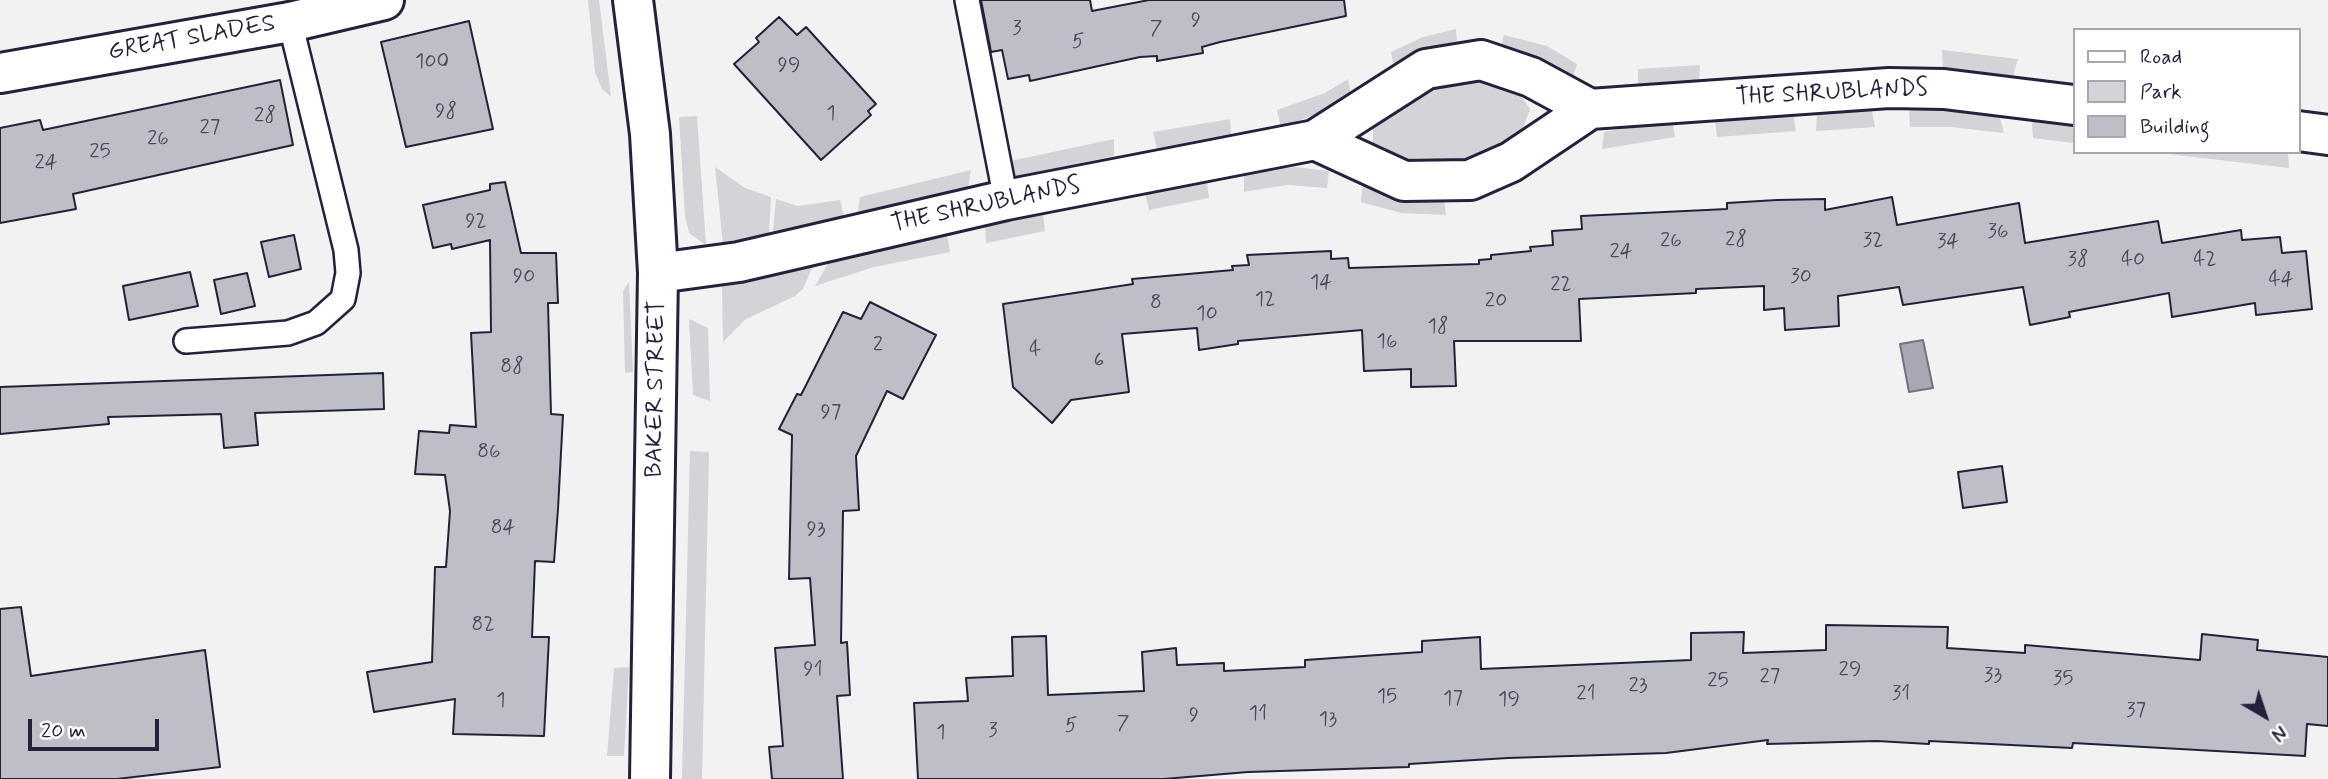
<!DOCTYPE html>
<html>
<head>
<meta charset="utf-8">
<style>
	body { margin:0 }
	#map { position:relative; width:2328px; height:779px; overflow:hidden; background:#f2f2f3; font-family:Mynerve,sans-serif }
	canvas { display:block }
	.legend { position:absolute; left:2073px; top:28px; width:228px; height:126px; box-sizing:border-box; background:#fff; border:2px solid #a7a7b1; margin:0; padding:9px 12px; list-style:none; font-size:21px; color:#22223b }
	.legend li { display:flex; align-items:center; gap:14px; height:35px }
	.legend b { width:35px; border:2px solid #a7a7b1 }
	.north { position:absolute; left:2230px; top:681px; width:70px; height:70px; -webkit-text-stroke:5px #fff; paint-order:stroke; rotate:141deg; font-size:19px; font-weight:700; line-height:28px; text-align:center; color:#22223b }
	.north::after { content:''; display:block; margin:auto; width:24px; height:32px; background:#22223b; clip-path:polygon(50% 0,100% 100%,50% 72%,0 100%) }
	.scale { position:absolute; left:28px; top:719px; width:131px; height:32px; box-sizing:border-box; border:4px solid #22223b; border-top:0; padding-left:9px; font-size:21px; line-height:24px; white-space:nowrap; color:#22223b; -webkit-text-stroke:5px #fff; paint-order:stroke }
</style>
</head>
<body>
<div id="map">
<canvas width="2328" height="779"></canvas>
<ul class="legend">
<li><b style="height:9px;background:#fff"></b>Road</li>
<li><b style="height:19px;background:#d3d3d8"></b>Park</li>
<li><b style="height:19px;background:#bebec6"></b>Building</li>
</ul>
<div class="north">N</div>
<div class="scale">20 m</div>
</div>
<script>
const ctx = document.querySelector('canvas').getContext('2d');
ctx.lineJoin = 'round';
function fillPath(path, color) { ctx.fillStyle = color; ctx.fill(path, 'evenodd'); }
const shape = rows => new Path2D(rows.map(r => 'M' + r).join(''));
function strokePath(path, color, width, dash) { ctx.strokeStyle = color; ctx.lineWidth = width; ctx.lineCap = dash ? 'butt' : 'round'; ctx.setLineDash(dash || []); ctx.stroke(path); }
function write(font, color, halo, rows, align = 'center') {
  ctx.font = font + ' Mynerve,sans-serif'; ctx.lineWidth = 7; ctx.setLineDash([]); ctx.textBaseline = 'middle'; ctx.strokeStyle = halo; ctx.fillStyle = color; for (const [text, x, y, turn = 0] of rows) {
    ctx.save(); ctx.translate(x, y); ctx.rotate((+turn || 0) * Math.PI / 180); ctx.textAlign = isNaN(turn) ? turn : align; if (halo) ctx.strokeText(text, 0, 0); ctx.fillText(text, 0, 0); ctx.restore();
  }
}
fillPath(shape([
	[588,0,599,0,611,97,602,89,595,72],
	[1456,29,1457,45,1394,68,1391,52,1423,37],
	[1504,35,1547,46,1577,64,1572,81,1500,51],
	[1942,50,2018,59,2013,76,1943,67],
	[1700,65,1699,80,1638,84,1638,69],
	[1481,77,1516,89,1530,109,1519,139,1484,163,1403,167,1373,149,1373,125,1427,87],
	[1348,79,1351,95,1327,110,1281,127,1277,110,1325,93],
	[1914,108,1999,114,2004,133,1951,127,1910,127,1909,112],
	[1872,111,1875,127,1816,131,1817,112],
	[1793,113,1796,131,1717,137,1715,120],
	[697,116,706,245,689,233,685,216,679,117],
	[1230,119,1231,134,1157,148,1153,132],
	[1672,119,1675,137,1602,149,1604,132],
	[2035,119,2074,124,2074,143,2033,138,2032,124],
	[1114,139,1114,156,1009,178,1006,162],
	[2169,152,2288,152,2289,168,2168,154],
	[715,167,745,188,771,197,769,233,723,244],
	[1295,167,1329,171,1327,188,1287,185,1244,192,1244,174],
	[971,170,968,188,858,212,860,197],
	[1363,181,1444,199,1446,215,1401,213,1361,202],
	[1207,182,1209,198,1149,210,1145,193],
	[776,199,798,206,840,200,844,216,773,231],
	[1043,214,1045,231,986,243,985,225],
	[947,235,950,252,874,267,815,286,830,260],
	[813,266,803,289,795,296,746,319,723,342,722,285],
	[629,282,633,372,625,373,623,291],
	[689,319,708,328,710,401,693,395],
	[690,451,709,452,702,779,682,779],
	[629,667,624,756,607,756,614,668]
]), '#d3d3d8');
const water = shape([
	[1923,340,1933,388,1909,392,1900,344,1923,340]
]);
fillPath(water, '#a8a8b2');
strokePath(water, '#727282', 2);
const building = shape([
	[981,0,1090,0,1092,11,1149,0,1344,0,1346,16,1220,42,1202,47,1203,53,1157,61,1157,56,1140,57,1030,81,1029,75,1008,79,1002,50,991,52,981,0],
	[779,17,797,35,806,27,876,104,868,111,871,115,821,160,734,64,759,42,756,38,779,17],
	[469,21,493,129,406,147,381,42,469,21],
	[280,80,293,145,73,194,76,209,0,223,0,128,40,120,43,130,280,80],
	[505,182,521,253,556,253,558,303,548,303,551,414,563,415,558,509,554,562,535,561,532,637,549,637,544,736,453,734,455,699,374,712,367,672,432,662,435,567,446,567,450,511,445,475,415,474,419,431,449,433,450,425,476,427,471,333,491,332,490,240,452,249,451,244,433,248,423,205,490,190,490,184,505,182],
	[1892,197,1897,225,2019,203,2025,243,2158,221,2162,243,2241,230,2242,240,2280,237,2282,253,2306,251,2312,309,2256,315,2255,303,2172,317,2169,293,2069,312,2070,317,2030,325,2023,287,1903,305,1899,287,1838,296,1839,326,1785,330,1784,308,1764,310,1764,286,1696,289,1696,293,1579,299,1581,341,1454,341,1456,386,1411,387,1411,369,1364,371,1362,330,1238,341,1238,344,1199,350,1197,328,1122,334,1129,392,1071,400,1052,423,1013,387,1003,304,1133,284,1132,279,1233,270,1232,266,1249,265,1247,255,1331,251,1331,259,1348,258,1349,268,1479,264,1479,260,1491,259,1491,255,1531,251,1530,247,1553,245,1552,231,1582,229,1581,216,1727,209,1727,203,1777,200,1825,199,1825,210,1892,197],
	[294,235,301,269,269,277,261,242,294,235],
	[190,272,198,306,129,320,123,286,190,272],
	[247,273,255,306,221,314,214,280,247,273],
	[870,302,936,335,903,399,887,391,856,456,859,510,843,511,841,643,847,642,850,695,837,696,843,779,772,779,769,747,783,746,775,648,815,645,810,578,789,579,792,435,779,429,797,394,801,395,843,312,861,319,870,302],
	[383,373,384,409,255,413,258,445,224,448,221,414,108,417,109,424,0,434,0,387,383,373],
	[2002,466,2007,502,1963,508,1958,472,2002,466],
	[21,607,31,676,205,650,220,767,117,779,0,779,0,609,21,607],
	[1826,625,1948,627,1947,648,2025,653,2025,645,2200,660,2202,634,2258,640,2257,650,2328,657,2328,726,2307,724,2305,756,2073,743,2072,748,1929,741,1929,744,1877,741,1767,744,1768,740,1666,753,1508,758,1409,764,1409,767,1248,772,1164,779,918,779,914,703,968,701,966,678,1013,676,1012,637,1046,636,1048,695,1144,691,1142,652,1176,648,1177,665,1224,663,1224,671,1305,667,1305,660,1422,652,1422,641,1480,637,1481,669,1691,660,1691,633,1744,632,1743,653,1826,650,1826,625]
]);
fillPath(building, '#bebec6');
strokePath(building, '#22223b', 2);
const service = shape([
	[967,0,1006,200],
	[186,341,288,333,316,323,343,299,348,273,346,250,290,22]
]);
const minor = shape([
	[0,73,290,22,384,0],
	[2298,131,2328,135],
	[1315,140,1404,181,1470,180,1511,162,1590,109,1889,88,1944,89,2074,105],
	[658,273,739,262,1006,200,1315,140,1426,69,1481,60,1531,77,1590,109]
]);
const tertiary = shape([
	[633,0,650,134,658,273,650,779]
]);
strokePath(service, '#22223b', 28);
strokePath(minor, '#22223b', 44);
strokePath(tertiary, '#22223b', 44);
strokePath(service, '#fff', 23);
strokePath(minor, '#fff', 38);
strokePath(tertiary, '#fff', 38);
write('21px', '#49495e', null, [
	["9",1196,22],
	["3",1017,30],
	["7",1156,30],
	["5",1078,43],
	["100",432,63],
	["99",789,67],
	["98",446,113],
	["1",831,115],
	["28",265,117],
	["27",210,129],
	["26",158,140],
	["25",100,153],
	["24",46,164],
	["92",476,223],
	["36",1998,233],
	["28",1736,241],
	["26",1671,242],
	["32",1873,242],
	["34",1948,243],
	["24",1621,253],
	["38",2078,261],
	["40",2133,261],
	["42",2205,261],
	["90",524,278],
	["30",1801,278],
	["44",2281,281],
	["14",1321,284],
	["22",1561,286],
	["12",1265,301],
	["20",1496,302],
	["8",1156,304],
	["10",1207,315],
	["18",1438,328],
	["16",1387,343],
	["2",878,346],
	["4",1035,351],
	["6",1099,362],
	["88",512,368],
	["97",831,414],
	["86",489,453],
	["84",503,529],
	["93",816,531],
	["82",483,626],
	["91",813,671],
	["29",1850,671],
	["33",1993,677],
	["27",1770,678],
	["35",2063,680],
	["25",1718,682],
	["23",1638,687],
	["21",1586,695],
	["31",1901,695],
	["15",1387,698],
	["17",1453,700],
	["19",1509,701],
	["1",501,702],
	["37",2136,712],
	["11",1258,715],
	["9",1194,717],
	["13",1328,721],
	["7",1123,725],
	["5",1071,727],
	["3",993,732],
	["1",941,734]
]);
write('24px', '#22223b', '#fff', [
	["GREAT SLADES",192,39,-10],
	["THE SHRUBLANDS",1832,94,-3],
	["THE SHRUBLANDS",986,206,-12],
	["BAKER STREET",657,389,-89]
]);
</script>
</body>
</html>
